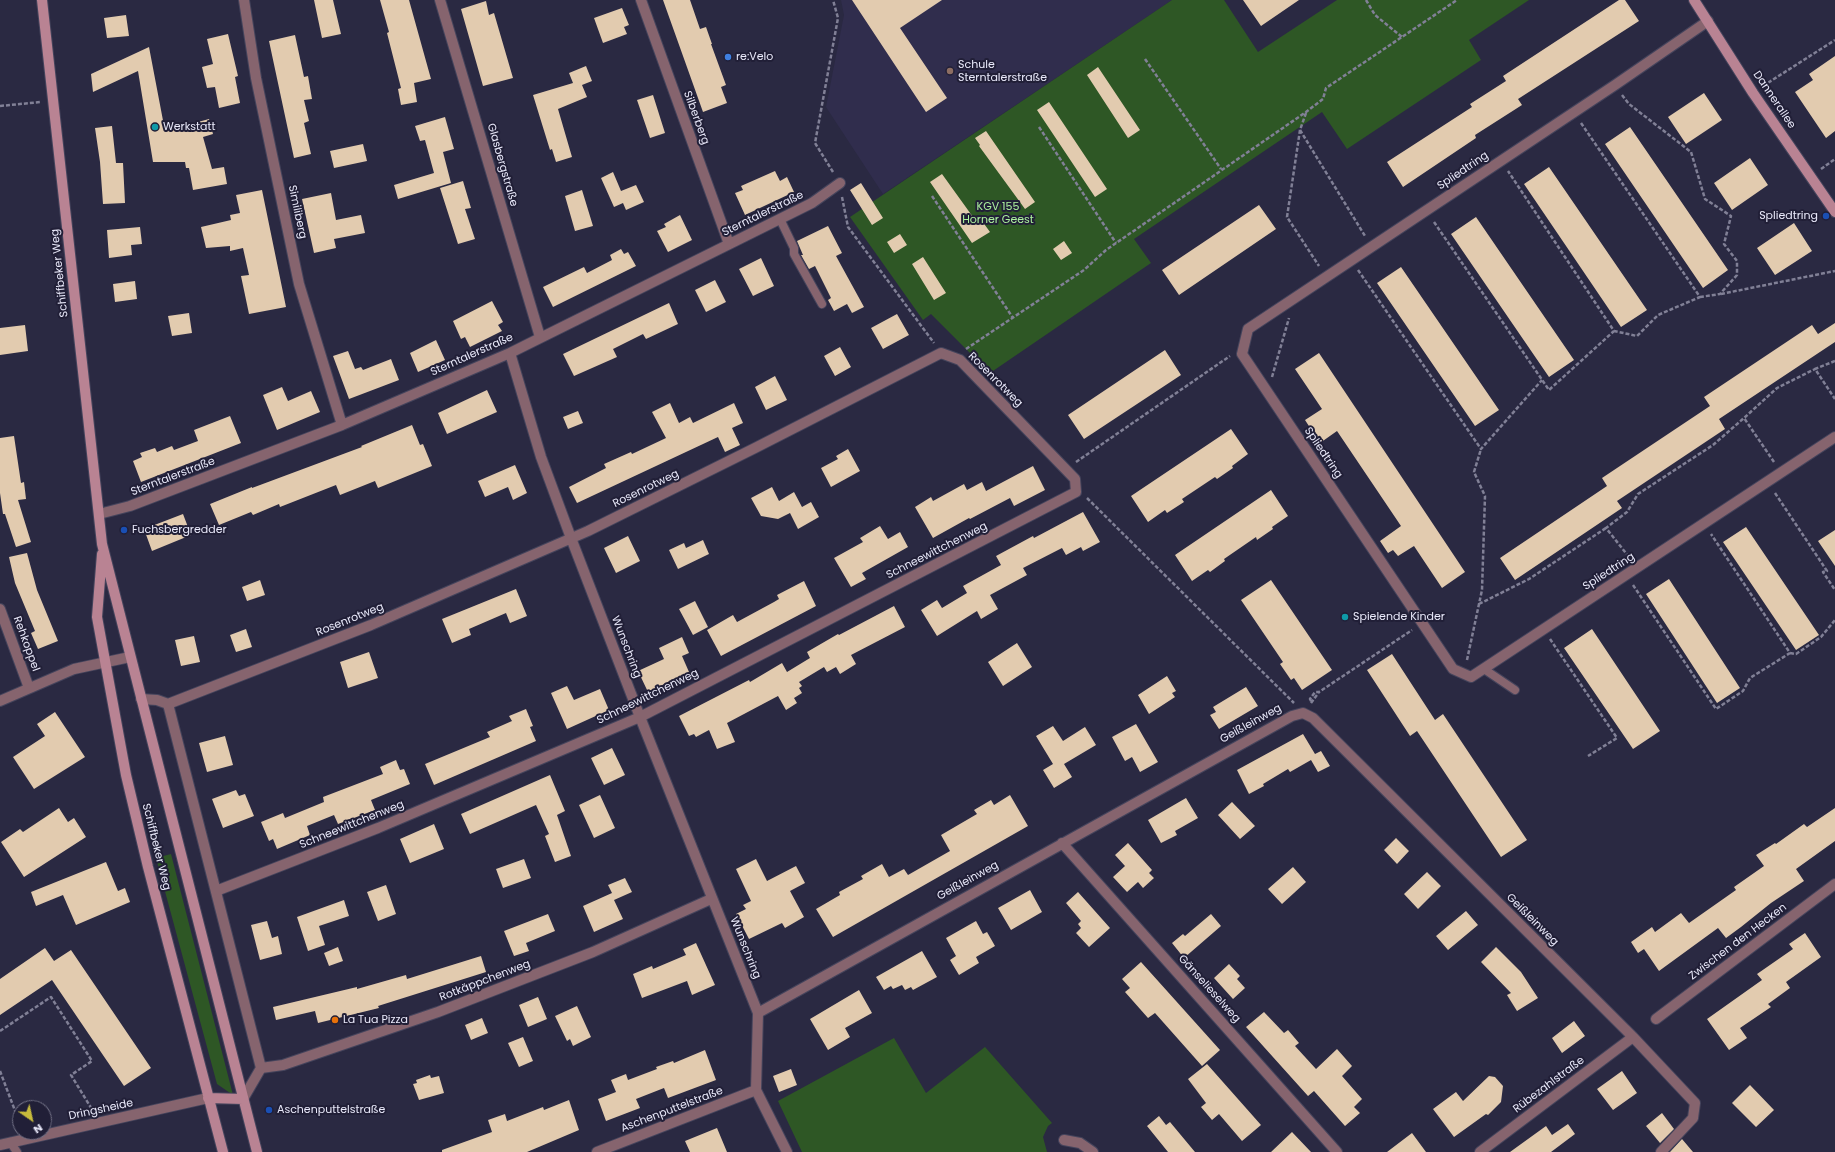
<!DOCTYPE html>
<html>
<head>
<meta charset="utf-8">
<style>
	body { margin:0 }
	#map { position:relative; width:1835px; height:1152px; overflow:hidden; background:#2a2942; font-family:Poppins,sans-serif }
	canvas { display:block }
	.north { position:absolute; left:12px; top:1100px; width:40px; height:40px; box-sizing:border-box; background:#211f37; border:1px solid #717085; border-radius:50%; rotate:146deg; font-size:11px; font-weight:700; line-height:16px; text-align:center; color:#e9e9fa }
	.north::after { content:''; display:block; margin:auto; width:14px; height:18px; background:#c7bb3c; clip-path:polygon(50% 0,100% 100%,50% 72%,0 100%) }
</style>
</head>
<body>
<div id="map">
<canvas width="1835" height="1152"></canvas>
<div class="north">N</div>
</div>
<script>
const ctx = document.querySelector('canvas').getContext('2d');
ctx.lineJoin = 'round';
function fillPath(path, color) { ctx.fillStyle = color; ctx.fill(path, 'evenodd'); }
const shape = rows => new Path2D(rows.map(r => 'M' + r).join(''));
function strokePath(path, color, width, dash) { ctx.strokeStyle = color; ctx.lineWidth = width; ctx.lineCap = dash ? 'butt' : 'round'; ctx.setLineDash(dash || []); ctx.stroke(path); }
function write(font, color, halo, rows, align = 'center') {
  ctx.font = font + ' Poppins,sans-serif'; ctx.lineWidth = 4; ctx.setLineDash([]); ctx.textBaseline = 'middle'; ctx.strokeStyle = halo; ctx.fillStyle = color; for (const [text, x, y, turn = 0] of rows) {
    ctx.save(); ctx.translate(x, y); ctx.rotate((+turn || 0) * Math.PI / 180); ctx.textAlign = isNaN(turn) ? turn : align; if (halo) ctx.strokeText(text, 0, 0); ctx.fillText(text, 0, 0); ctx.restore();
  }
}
fillPath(shape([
	[841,0,1172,0,883,194,826,107,844,15]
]), '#302d4d');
fillPath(shape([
	[1172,0,1224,0,1258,52,1337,0,1529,0,1469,40,1481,60,1347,149,1322,112,1134,239,1151,263,990,373,931,314,923,320,850,217],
	[171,854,233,1095,217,1084,156,858],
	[894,1038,926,1093,985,1047,1052,1123,1048,1126,1043,1137,1047,1152,802,1152,778,1101]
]), '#2e5725');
fillPath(shape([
	[314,0,333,0,341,34,322,38],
	[380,0,409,0,431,79,414,83,417,102,401,105,398,89,401,88,387,33,389,32],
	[663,0,690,0,700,29,706,27,712,44,711,44,726,85,721,87,727,103,703,112],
	[852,0,942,0,900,28,947,98,926,112],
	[1243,0,1299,0,1261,26],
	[1619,0,1625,0,1639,21,1518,99,1522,105,1475,135,1476,138,1403,187,1387,162,1472,107,1470,104,1506,81,1503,76],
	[486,1,489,15,494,13,513,78,483,86,461,9],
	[622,8,629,25,624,27,627,34,603,43,594,18],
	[126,15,129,36,107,38,104,18],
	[228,34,238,76,235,77,240,103,219,108,215,87,207,88,202,67,213,64,207,39],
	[295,35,304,77,308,76,312,99,304,100,309,121,304,123,311,154,294,158,269,41],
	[149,47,165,131,209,119,213,134,203,137,212,169,224,167,227,184,193,190,189,168,186,168,185,162,153,162,138,71,93,92,91,74],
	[1835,56,1835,131,1826,138,1795,92,1813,80,1809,74],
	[586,66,592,81,582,85,587,97,558,109,572,157,556,162,552,149,550,150,533,95,573,83,569,73],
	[1098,67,1140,130,1128,138,1087,75],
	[1704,93,1722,120,1686,144,1668,117],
	[653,95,665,133,650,138,637,100],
	[1049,102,1107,189,1095,197,1037,110],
	[445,117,454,149,443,152,451,183,398,199,394,185,434,173,425,140,420,141,415,126],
	[112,126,116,163,123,163,125,203,103,204,100,162,95,128],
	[1630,127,1728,270,1703,288,1605,144],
	[986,131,1035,202,1025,209,979,146,980,145,975,138],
	[363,144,367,161,334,168,330,151],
	[1750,158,1768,185,1732,210,1714,183],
	[1549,167,1647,310,1621,327,1524,184],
	[775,171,780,181,787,177,794,192,745,215,735,193,743,190,741,186],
	[613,172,621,191,636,185,644,202,626,210,623,203,614,207,601,178],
	[942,174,978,224,982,221,990,232,972,243,930,182],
	[463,181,471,208,465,209,475,239,458,244,440,188],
	[861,183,883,218,872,225,850,190],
	[262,190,286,307,249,314,241,276,249,275,243,248,230,251,230,246,206,248,201,227,231,220,230,215,240,213,236,195],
	[582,190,593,226,575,231,565,196],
	[331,193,336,220,361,215,365,233,334,239,336,248,314,253,302,199],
	[1259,205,1276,229,1179,295,1162,270],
	[680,215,692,240,668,252,657,231,666,227,664,224],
	[1476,217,1574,360,1549,377,1451,234],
	[1794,223,1812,251,1775,275,1757,248],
	[828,226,842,253,836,256,864,307,852,313,847,304,834,311,828,300,831,298,815,266,809,269,801,255,803,255,797,241],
	[140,227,142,244,131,245,132,255,109,258,107,230],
	[900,234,907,245,894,253,887,242],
	[1064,241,1072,253,1061,260,1053,249],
	[621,249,624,254,628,252,636,266,553,307,543,287,584,267,587,273,612,260,610,255],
	[923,257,946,293,934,300,912,264],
	[761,258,774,286,753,296,739,269],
	[1401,267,1499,410,1475,426,1377,283],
	[715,280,726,302,706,312,695,290],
	[135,281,137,299,115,302,113,284],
	[492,301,503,322,498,325,502,331,470,347,465,337,461,339,453,321],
	[669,303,678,324,646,339,643,334,613,349,617,357,574,376,563,354],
	[189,313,192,333,172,336,168,316],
	[897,314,909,335,883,349,871,328],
	[1835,323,1835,342,1719,419,1725,429,1617,501,1622,508,1515,580,1500,558,1607,486,1602,478,1710,406,1704,397,1812,325,1818,334],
	[25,325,28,351,0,355,0,328],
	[436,340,445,360,418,372,410,353],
	[840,347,851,367,835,376,824,356],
	[1165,350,1181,375,1084,439,1068,415],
	[348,351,355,369,361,367,363,370,391,359,399,380,349,399,333,356],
	[1319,353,1465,572,1442,588,1414,546,1398,556,1393,550,1388,553,1380,541,1401,526,1337,431,1320,443,1305,420,1322,409,1295,369],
	[775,376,787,400,766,410,755,387],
	[282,387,288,401,311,391,320,412,277,430,263,395],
	[487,390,497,412,447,434,438,413],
	[670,403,679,423,690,417,693,423,734,403,743,423,732,428,740,445,725,452,718,437,577,503,569,487,606,468,604,464,631,452,632,454,666,438,652,412],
	[578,411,583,423,568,429,563,417],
	[230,416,241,443,141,482,133,461,142,457,140,453,155,448,157,452,172,446,174,450,198,441,194,430],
	[412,425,420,445,423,444,432,466,378,488,375,481,340,495,336,485,280,507,279,504,253,515,251,512,219,525,210,504,252,487,252,488,362,447,361,446],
	[1231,429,1248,454,1232,466,1233,468,1217,479,1215,477,1182,499,1184,502,1167,513,1165,510,1148,522,1131,496],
	[14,436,21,483,24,482,26,499,18,500,31,542,16,547,5,514,3,514,0,493,0,438],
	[848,449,860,471,831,487,821,468,838,459,836,456],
	[515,465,527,493,513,500,508,487,485,497,478,481],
	[1033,466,1045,490,1014,506,1010,498,970,519,969,518,933,538,915,507,931,497,933,501,964,484,967,490,982,482,986,491],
	[772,487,779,501,794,492,802,507,811,502,819,517,798,529,790,513,778,519,761,516,751,498],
	[1271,490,1288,516,1272,527,1273,529,1257,540,1256,537,1224,559,1225,561,1210,572,1208,570,1192,581,1175,555],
	[1083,512,1100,542,1083,551,1081,547,1066,555,1062,548,1023,568,1027,575,990,595,998,609,981,619,977,611,937,636,921,610,937,600,942,608,967,593,963,586,1001,565,996,556,1033,536,1034,538],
	[183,514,191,535,152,551,144,529],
	[880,526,888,539,900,532,908,547,862,573,866,579,851,587,834,558,863,542,860,538],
	[1746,527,1819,635,1796,650,1723,542],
	[1835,530,1835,566,1818,541],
	[628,536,640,561,616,573,604,548],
	[703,540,709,554,678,569,669,550,684,543,686,548],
	[27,553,37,590,58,641,38,649,31,633,35,631,15,583,9,557],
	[1669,579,1740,688,1717,703,1646,594],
	[260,580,265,595,247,601,242,587],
	[1271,580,1332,670,1302,690,1294,678,1291,680,1280,664,1283,662,1241,600],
	[804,581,816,606,721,656,707,630,733,615,737,622,774,602,779,599,777,595],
	[516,589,527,616,510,623,506,613,469,629,471,635,452,643,442,619],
	[695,601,708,627,693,635,679,609],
	[894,606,905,627,851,655,856,664,840,674,836,667,827,672,824,667,799,682,802,686,799,688,802,693,794,698,797,703,786,710,778,696,727,723,735,742,717,749,709,730,696,737,694,734,689,736,679,716,749,680,750,682,782,663,787,672,810,658,807,652,838,634,839,635],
	[246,629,252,647,236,652,230,635],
	[1592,629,1660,731,1633,749,1564,648],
	[194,636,200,662,181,666,175,640],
	[682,637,689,653,682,656,689,672,648,692,638,671,664,659,659,648],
	[1017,643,1032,667,1003,686,988,662],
	[369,652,378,678,348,688,340,662],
	[1392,654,1435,720,1443,714,1527,840,1501,857,1417,731,1410,736,1367,670],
	[1167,676,1176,691,1172,693,1175,697,1149,714,1138,695],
	[567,686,574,700,600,689,609,710,567,729,551,693],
	[1246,687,1258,706,1219,729,1210,715,1216,712,1213,707],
	[526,709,533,726,530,727,536,741,434,785,425,764,490,737,487,732,512,721,509,716],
	[55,712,85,757,34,789,13,757,45,736,37,724],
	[1136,724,1158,762,1140,772,1132,757,1125,761,1112,737],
	[1053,726,1063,741,1085,727,1096,745,1064,764,1072,777,1054,788,1043,770,1053,764,1036,736],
	[1303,734,1315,754,1321,751,1330,766,1318,772,1311,760,1290,772,1288,769,1263,784,1264,786,1249,794,1237,770],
	[225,736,233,765,207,772,199,743],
	[612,748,625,775,604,785,591,758],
	[396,760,400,770,404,769,410,784,371,800,375,810,338,824,334,815,307,826,310,835,277,849,273,839,269,841,261,822,283,813,285,818,324,802,323,797,383,774,380,767],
	[550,775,565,811,557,815,571,856,555,862,545,836,549,834,536,805,470,834,461,814],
	[236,790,239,796,245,794,254,816,223,828,212,799],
	[600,795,615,828,594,838,579,805],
	[1010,795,1028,826,833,937,816,909,840,895,839,892,863,879,861,876,882,864,889,877,904,869,908,875,950,851,941,835,977,814,974,810,991,800,994,805],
	[1186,798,1198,818,1175,831,1177,835,1161,843,1148,820],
	[1232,802,1255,826,1240,839,1218,815],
	[59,808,68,822,74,818,86,837,24,877,1,842,20,829,23,832],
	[1835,808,1835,841,1796,869,1804,881,1771,903,1741,927,1726,938,1718,928,1659,971,1644,949,1638,953,1631,942,1652,927,1655,932,1681,913,1689,923,1736,890,1734,887,1764,866,1756,855,1775,843,1776,844,1804,824,1807,827],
	[434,824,444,849,410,863,400,839],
	[1396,838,1409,851,1397,864,1384,850],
	[1128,843,1152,870,1149,873,1154,878,1143,888,1138,882,1127,892,1113,877,1125,866,1115,855],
	[524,859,531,878,503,888,496,869],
	[756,859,767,881,796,866,805,883,790,891,804,917,785,928,782,923,749,939,736,914,746,909,743,905,751,901,736,869],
	[106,862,118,891,125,888,130,902,76,925,63,895,36,906,31,892],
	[1293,867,1306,882,1282,904,1268,889],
	[1427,872,1441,886,1418,909,1404,894],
	[625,878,632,892,614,900,623,919,594,932,583,906,612,893,608,885],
	[386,885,396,914,378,921,367,892],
	[1030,890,1042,912,1011,930,998,908],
	[1078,892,1110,928,1089,947,1076,933,1081,928,1078,924,1081,921,1066,903],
	[344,900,349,916,319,926,325,945,308,951,297,917],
	[1466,911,1478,925,1448,950,1436,936],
	[548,914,555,931,526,943,529,951,514,956,504,931],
	[1211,914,1221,926,1184,958,1172,943,1183,934,1185,936],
	[267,921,272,938,278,936,282,954,260,960,251,925],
	[976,921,983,934,987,932,995,946,976,957,979,963,959,975,950,960,956,956,946,938],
	[1805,933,1821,957,1786,982,1790,988,1768,1004,1771,1007,1740,1028,1747,1038,1729,1050,1707,1019,1762,980,1757,974,1793,949,1789,944],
	[696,943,715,985,692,995,687,981,642,998,633,974,652,966,653,969,686,955,683,949],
	[338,947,343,961,329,966,324,953],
	[1496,947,1521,972,1538,998,1517,1011,1507,995,1511,993,1481,962],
	[45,948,54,961,71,950,151,1068,124,1086,52,980,0,1015,0,979],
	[922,951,937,977,913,990,911,987,905,990,902,985,893,989,891,986,884,990,876,977],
	[481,956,486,972,378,1006,379,1008,318,1023,315,1011,276,1020,273,1007,357,987,357,989,406,975,407,979],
	[1141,962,1220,1050,1202,1066,1155,1013,1148,1018,1125,992,1130,988,1122,979],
	[1229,964,1240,976,1237,979,1245,988,1233,999,1214,978],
	[859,990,872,1013,845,1028,850,1037,828,1050,810,1019],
	[538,997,547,1019,528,1027,519,1005],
	[577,1006,591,1037,573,1046,570,1039,567,1041,555,1016],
	[1264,1012,1284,1033,1288,1030,1299,1043,1295,1046,1316,1069,1337,1049,1352,1066,1342,1076,1362,1099,1354,1107,1360,1113,1345,1126,1314,1091,1308,1096,1246,1027],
	[482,1018,488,1033,471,1040,465,1025],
	[1574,1021,1585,1036,1562,1053,1552,1038],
	[523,1037,533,1061,519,1067,508,1043],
	[705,1050,716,1080,668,1098,664,1088,636,1099,640,1108,606,1121,598,1099,616,1092,611,1080,626,1074,628,1080,657,1069,656,1067,673,1061,674,1063],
	[1207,1064,1261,1125,1242,1141,1219,1114,1212,1120,1201,1107,1206,1103,1188,1079],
	[791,1069,797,1085,779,1092,773,1076],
	[1622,1071,1637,1093,1613,1110,1597,1089],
	[430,1075,431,1078,439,1076,444,1093,419,1100,413,1084,417,1083,416,1080],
	[1489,1076,1495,1077,1503,1086,1501,1102,1488,1115,1486,1114,1454,1137,1433,1109,1456,1092,1463,1101],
	[1750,1085,1774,1110,1756,1127,1732,1103],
	[569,1100,579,1130,527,1152,442,1152,442,1150,492,1132,488,1120,505,1114,507,1121,543,1107,544,1110],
	[1662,1113,1674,1129,1660,1143,1646,1126],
	[1159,1116,1166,1125,1170,1122,1195,1152,1168,1152,1147,1126],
	[1568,1124,1575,1134,1551,1152,1510,1152,1546,1126,1552,1135],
	[717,1128,727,1152,690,1152,685,1141],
	[1292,1132,1311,1152,1271,1152],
	[1412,1133,1426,1152,1387,1152],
	[1682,1139,1693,1152,1670,1152]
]), '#e2cbaf');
const lane = shape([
	[780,219,794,248,794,254,822,304],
	[1484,669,1515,690],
	[10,1142,17,1152]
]);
const street = shape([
	[244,0,256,78,299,284,342,425],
	[440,0,540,337],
	[641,0,729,244],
	[1708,21,1615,85,1248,329,1242,354,1453,669,1471,677,1835,437],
	[510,353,541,457,571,538,640,717,758,1013,756,1090,787,1152],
	[99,514,130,506,342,425,510,353,812,203,840,183],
	[0,609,29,688],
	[141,699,157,700,168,704,261,1068,243,1099],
	[0,701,74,669,130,657],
	[168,704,371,625,588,531,755,448,941,353,960,360,1075,479,1076,492,640,717,378,828,216,891],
	[1062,843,1337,1152],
	[758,1013,1292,716,1303,713,1313,718,1633,1037,1695,1103,1693,1118,1661,1152],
	[1656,1019,1835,884],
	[261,1068,283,1065,438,1012,593,952,711,899],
	[1064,1140,1080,1143,1093,1152],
	[0,1145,208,1098],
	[597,1152,756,1090],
	[1480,1152,1633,1037]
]);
const secondary = shape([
	[42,0,102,544,257,1152],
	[1694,0,1753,93,1835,212],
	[102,554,97,617,126,775,148,867,223,1152],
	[208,1098,243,1099]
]);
strokePath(lane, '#45445c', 10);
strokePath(street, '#45445c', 12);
strokePath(secondary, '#45445c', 12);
strokePath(shape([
	[1366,0,1375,15,1402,37],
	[1145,59,1221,169],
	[1763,86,1835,40],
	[1622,95,1629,104,1691,152,1705,199,1731,216,1724,244,1737,261,1737,275,1720,294,1700,297],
	[0,106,41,102],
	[1306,113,1300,130,1287,217,1319,266],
	[1581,123,1700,297,1658,315,1637,336,1614,331],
	[1039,127,1116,243],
	[1300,130,1365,236],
	[1821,169,1835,159],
	[833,172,815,143,838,18,833,0],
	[932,196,1013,318],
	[842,197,848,227,934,343],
	[1434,222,1549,390,1614,331,1508,171],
	[1358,270,1481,449,1542,380],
	[1721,294,1835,271],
	[966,349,1084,270,1106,250,1306,112,1323,99,1326,88,1457,0],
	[1835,361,1815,369,1835,399],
	[1272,377,1289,318],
	[1076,462,1230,356],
	[1774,462,1744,418,1777,388,1815,369],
	[1775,493,1827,571,1823,572,1835,590],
	[1087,498,1294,703],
	[1629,557,1606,528,1627,512,1638,494,1713,445,1744,418],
	[1633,585,1716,709,1743,691,1750,678,1790,653,1711,534],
	[1479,604,1529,579,1606,528],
	[1550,639,1617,738,1588,756],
	[1790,653,1796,654,1821,637,1835,620],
	[1467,660,1482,590,1485,496,1474,472,1481,449],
	[1311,701,1310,699,1315,692,1319,692,1412,630],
	[1311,703,1319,692],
	[0,1031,51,997,92,1061,71,1075,93,1111],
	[0,1071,20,1124]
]), '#818096', 2.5, [4, 2]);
strokePath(lane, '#86646e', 8);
strokePath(street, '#86646e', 10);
strokePath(secondary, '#b98393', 10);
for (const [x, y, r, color] of [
	[728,57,4,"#3f7fe0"],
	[950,71,4,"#8d6e63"],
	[155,127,4,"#0f9aa8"],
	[1826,216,4,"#1a4fb4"],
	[124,530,4,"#1a4fb4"],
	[1345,617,4,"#0f9aa8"],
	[335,1020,4,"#e8710a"],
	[269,1110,4,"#1a4fb4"]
]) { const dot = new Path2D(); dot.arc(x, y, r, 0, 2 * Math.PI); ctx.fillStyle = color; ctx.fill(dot); strokePath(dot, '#211f37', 1.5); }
write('11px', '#e9e9fa', '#211f37', [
	["re:Velo",736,57],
	["Schule",958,65],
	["Sterntalerstraße",958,78],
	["Werkstatt",163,127],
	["Spliedtring",1818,216,"right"],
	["Fuchsbergredder",132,530],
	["Spielende Kinder",1353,617],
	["La Tua Pizza",343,1020],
	["Aschenputtelstraße",277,1110]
], 'left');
write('11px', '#e9e9fa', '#211f37', [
	["Dannerallee",1774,100,56],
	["Silberberg",696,118,70],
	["Glasbergstraße",502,165,74],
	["Spliedtring",1463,171,-34],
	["Similiberg",297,212,78],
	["Sterntalerstraße",763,214,-26],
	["Schiffbeker Weg",60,273,-96],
	["Sterntalerstraße",472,355,-24],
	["Rosenrotweg",995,380,45],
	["Spliedtring",1323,453,56],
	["Sterntalerstraße",173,477,-21],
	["Rosenrotweg",646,489,-26],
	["Schneewittchenweg",937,551,-27],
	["Spliedtring",1609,572,-33],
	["Rosenrotweg",350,620,-22],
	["Rehkoppel",26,644,70],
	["Wunschring",626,647,69],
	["Schneewittchenweg",648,697,-26],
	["Geißleinweg",1251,724,-29],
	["Schneewittchenweg",352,825,-22],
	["Schiffbeker Weg",156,847,76],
	["Geißleinweg",968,881,-29],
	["Geißleinweg",1532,920,45],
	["Zwischen den Hecken",1738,942,-37],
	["Wunschring",745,948,68],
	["Rotkäppchenweg",485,981,-21],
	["Gänselieselweg",1209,989,48],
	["Rübezahlstraße",1549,1085,-37],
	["Dringsheide",101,1110,-12],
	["Aschenputtelstraße",672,1110,-21]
]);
write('11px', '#adf29e', '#211f37', [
	["KGV 155",998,207],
	["Horner Geest",998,220]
]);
</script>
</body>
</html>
